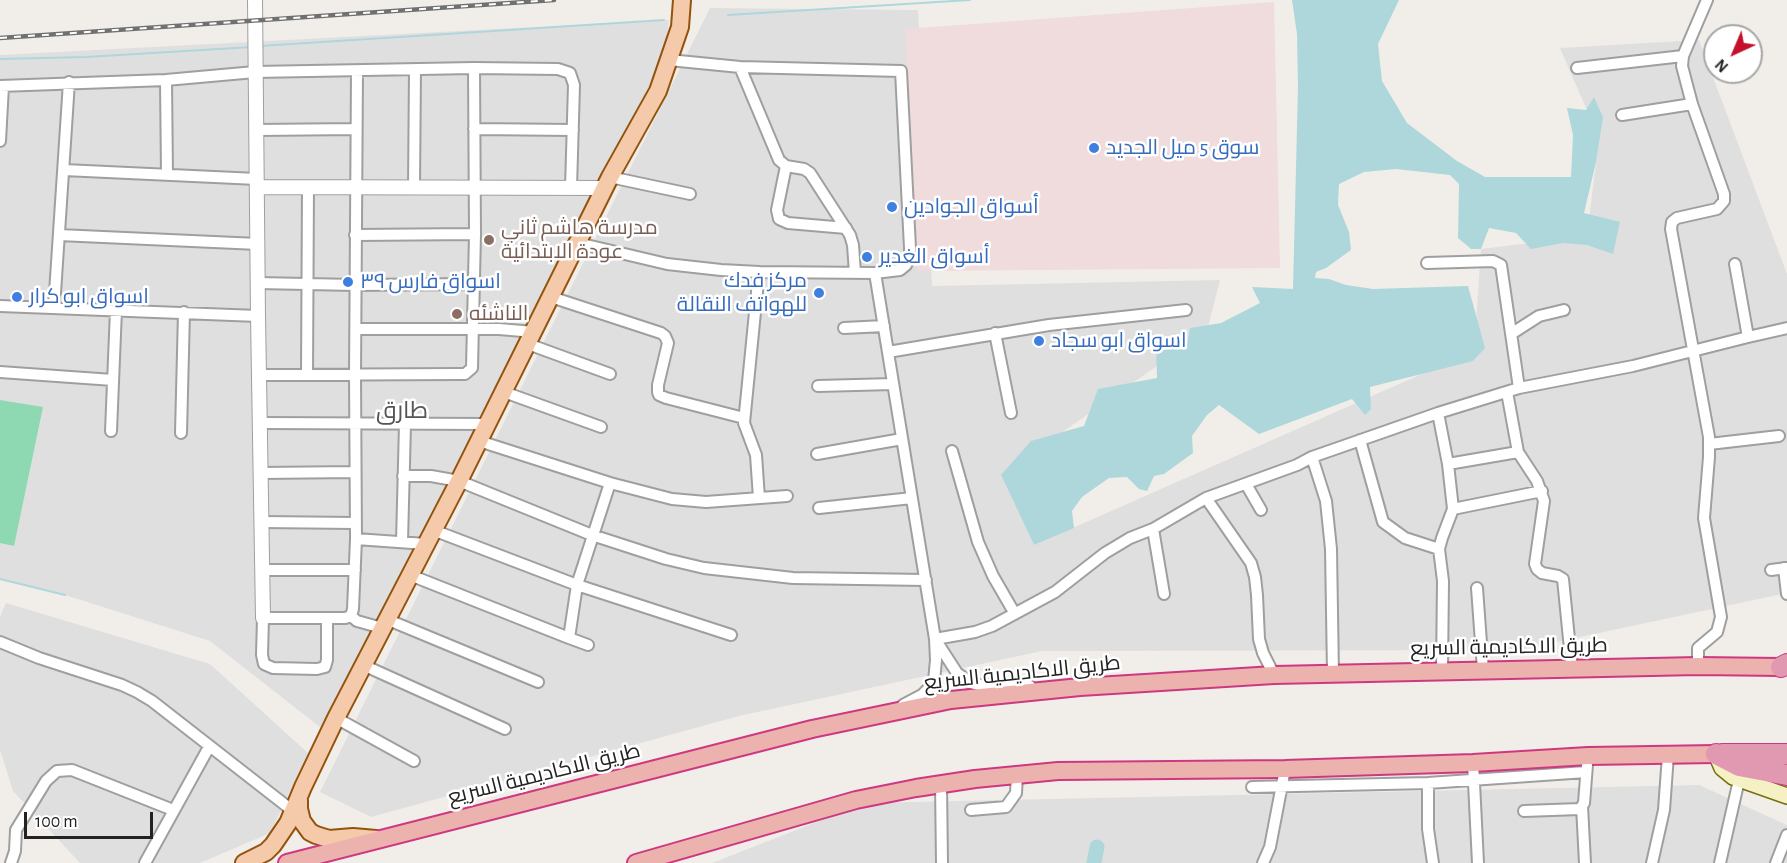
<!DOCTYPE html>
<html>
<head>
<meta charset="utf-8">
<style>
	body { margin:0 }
	#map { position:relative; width:1787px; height:863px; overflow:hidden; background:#f1eeea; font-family:"Alegreya Sans",sans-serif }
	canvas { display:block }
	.north { position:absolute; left:1703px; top:24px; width:60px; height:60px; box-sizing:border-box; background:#fff; border:2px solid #a7a7a7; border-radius:50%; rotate:224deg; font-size:16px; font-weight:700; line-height:24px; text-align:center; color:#222 }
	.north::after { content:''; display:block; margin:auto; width:21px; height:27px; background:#c4102a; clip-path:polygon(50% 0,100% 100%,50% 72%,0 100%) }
	.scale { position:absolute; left:24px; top:812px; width:129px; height:27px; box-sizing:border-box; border:3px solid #222; border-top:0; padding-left:8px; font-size:18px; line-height:21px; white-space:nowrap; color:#222; -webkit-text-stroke:4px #fff; paint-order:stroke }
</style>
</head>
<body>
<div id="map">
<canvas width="1787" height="863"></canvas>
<div class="north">N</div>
<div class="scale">100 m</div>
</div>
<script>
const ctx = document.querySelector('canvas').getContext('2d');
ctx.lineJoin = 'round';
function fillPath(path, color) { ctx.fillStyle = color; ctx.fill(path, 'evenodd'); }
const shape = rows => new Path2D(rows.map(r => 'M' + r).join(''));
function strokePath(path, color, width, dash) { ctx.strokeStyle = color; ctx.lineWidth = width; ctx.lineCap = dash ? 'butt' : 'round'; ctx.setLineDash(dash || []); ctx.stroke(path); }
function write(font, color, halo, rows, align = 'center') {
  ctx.font = font + ' "Alegreya Sans",Cairo,sans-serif'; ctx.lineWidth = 5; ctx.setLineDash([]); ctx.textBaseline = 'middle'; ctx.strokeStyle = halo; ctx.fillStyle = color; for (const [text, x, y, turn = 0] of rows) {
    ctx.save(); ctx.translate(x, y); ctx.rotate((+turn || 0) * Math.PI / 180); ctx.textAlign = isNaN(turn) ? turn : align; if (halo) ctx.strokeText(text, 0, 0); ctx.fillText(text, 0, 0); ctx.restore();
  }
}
fillPath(shape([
	[710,8,918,10,932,286,1220,280,1207,331,1001,475,1034,545,1474,351,1481,249,1587,236,1599,138,1560,48,1699,40,1787,274,1787,593,1519,650,1042,651,739,716,371,817,320,792],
	[669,20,664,66,325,731,210,641,65,595,0,579,0,55],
	[6,603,210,664,308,753,270,833,200,863,80,863,13,791,0,750,0,617],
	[1699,785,1787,825,1787,863,712,863,865,803]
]), '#e0dfdf');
fillPath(shape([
	[1274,2,1280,268,918,271,905,29]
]), '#f0dbdd');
fillPath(shape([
	[0,400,43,407,14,546,0,543]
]), '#8fd9b2');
fillPath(shape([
	[1292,0,1399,0,1378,44,1382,81,1407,123,1457,161,1485,177,1571,177,1573,135,1567,108,1586,110,1594,97,1603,117,1596,162,1584,213,1620,222,1613,254,1587,245,1563,243,1531,249,1516,233,1489,228,1481,249,1471,249,1458,238,1459,184,1450,175,1396,169,1364,172,1339,184,1338,205,1349,232,1351,250,1326,268,1316,272,1315,278,1329,279,1346,285,1373,289,1468,286,1485,348,1473,361,1370,387,1371,409,1365,415,1352,399,1259,434,1219,405,1207,415,1192,436,1193,453,1164,474,1154,476,1147,491,1139,489,1127,477,1109,478,1082,497,1072,511,1074,528,1034,545,1001,475,1031,441,1084,426,1098,389,1157,378,1156,344,1187,345,1190,328,1221,323,1260,303,1252,287,1293,289,1298,86,1297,34]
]), '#aed7db');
strokePath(shape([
	[728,15,970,0],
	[260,46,664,20],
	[0,59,86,57,252,47],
	[0,579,65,595]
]), '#aed7db', 2);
strokePath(shape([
	[1094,863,1097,847]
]), '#aed7db', 15);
const minor = shape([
	[740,67,779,160,786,166,804,169,810,173,850,235,853,245,855,273],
	[1577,68,1683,56],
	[166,80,167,175],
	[0,86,166,80,255,72,474,68,558,69,570,73,574,85,571,188],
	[1622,115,1692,104],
	[474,129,573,130],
	[256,130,356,129],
	[0,141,3,86],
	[786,166,777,210,779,219,788,223,846,228],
	[64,170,257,179],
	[610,177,690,194],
	[414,187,415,70],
	[59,235,258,244],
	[355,235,475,234],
	[578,243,667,264,721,270,759,272,875,273,900,270,906,265,910,257,910,248,901,71,740,67,669,60],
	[1427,263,1493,261,1501,265,1519,388],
	[1735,264,1748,337],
	[875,273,935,639,936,660,934,681,929,688,922,695,903,705],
	[258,283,355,285,474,284],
	[551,297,661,333,665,336,668,343,658,385,658,392,659,395,666,398,744,418],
	[0,306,258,316],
	[54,308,69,82],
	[844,328,884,326],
	[356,329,499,329,534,332],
	[995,333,1011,413],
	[1511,334,1539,316,1564,310],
	[528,344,610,374],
	[888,352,1049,325,1186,310],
	[0,372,113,380],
	[259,375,459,374,465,374,472,368,475,234,474,68],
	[307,375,308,187],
	[818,386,893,384],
	[504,392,601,427],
	[1507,392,1518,452,1537,481,1544,501,1535,564,1537,569,1542,573,1558,576,1563,579,1572,669],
	[1438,413,1448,464,1453,509,1442,538,1439,549,1443,581,1442,671],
	[260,423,488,424],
	[111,431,116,310],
	[181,433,184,312],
	[1360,440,1383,522,1405,538,1439,549],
	[479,441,610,483,672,499,706,502,787,496],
	[1709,444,1779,436],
	[952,451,978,542,993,576,1015,614],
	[817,454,902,439],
	[1312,457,1326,501,1331,549,1333,674],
	[1448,464,1518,452],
	[261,473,355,472],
	[403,476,431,476,459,481,592,535,666,559,704,568,793,578,926,580],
	[1246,484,1261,510],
	[759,498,756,455,744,423,759,272],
	[1206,498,1251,563,1255,577,1257,595,1259,639,1263,653,1274,675],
	[819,508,912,498],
	[1453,509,1542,491],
	[262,522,355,523],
	[1153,529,1164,594],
	[433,530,577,585,731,635],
	[356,539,426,544],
	[402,542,405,424],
	[1784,568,1787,594],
	[262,570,355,570],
	[1771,570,1787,568],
	[410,575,569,638,588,645],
	[1477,588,1483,670],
	[351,616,357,621,382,628],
	[327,618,327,660,325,667,317,669,273,668,264,664,262,655,263,618,345,618,351,616,353,609,356,539,355,375,357,72],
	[386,619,538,682],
	[569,638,577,585,610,483],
	[935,639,975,632,992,626,1055,592,1105,553,1130,538,1153,529,1206,498,1297,465,1312,457,1438,413,1519,388,1633,366,1748,337,1787,328],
	[0,642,39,658,122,685,137,692,152,701,293,811],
	[937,642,957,673,971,683,980,685,1030,686],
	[363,665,505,729],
	[1698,666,1698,648,1717,632,1721,617,1704,518,1709,457,1709,437,1671,229,1672,222,1677,218,1717,209,1724,201,1724,194,1692,104,1682,66,1683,56,1707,0],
	[336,718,414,761],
	[1473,763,1478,863],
	[1428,783,1428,829,1433,863],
	[941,784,942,863],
	[1252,787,1428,783,1586,772],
	[1582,806,1585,863],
	[971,810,1006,807,1016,793,1017,775],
	[1524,811,1580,809,1584,803,1587,765],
	[11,863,15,851,16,830,46,781,57,771,72,770,173,810],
	[145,863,209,747],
	[1263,863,1270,847,1285,769],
	[1652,863,1664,810,1668,755],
	[1720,863,1739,780],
	[1776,863,1787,835]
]);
const tertiary = shape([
	[255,0,258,316,263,618],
	[257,187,605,188]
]);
const secondary = shape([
	[1716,754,1722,768,1733,777,1787,796]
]);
const primary = shape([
	[299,800,299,809,302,821,310,832,316,835,329,839,353,837,376,839],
	[244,863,266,852,273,845,288,823,303,787,336,718,459,481,610,177,658,91,680,27,682,0]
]);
const trunk = shape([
	[287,863,812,729,951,700,1080,687,1274,675,1698,666,1781,667],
	[636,863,856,800,916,788,975,779,1058,771,1285,769,1473,763,1588,756,1716,754]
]);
const motorway = shape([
	[1781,667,1787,664],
	[1716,754,1739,766,1787,775],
	[1722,754,1787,754]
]);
strokePath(minor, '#9f9f9f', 14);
strokePath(tertiary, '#9f9f9f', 16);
strokePath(secondary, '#74700e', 18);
strokePath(primary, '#94530c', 20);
strokePath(trunk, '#ce3881', 20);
strokePath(motorway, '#ce3881', 22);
strokePath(minor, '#fff', 10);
strokePath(tertiary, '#fff', 14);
strokePath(secondary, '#f5f1c4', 15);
strokePath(primary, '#f5caab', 16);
strokePath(trunk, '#ebb2ae', 16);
strokePath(motorway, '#e199b1', 20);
const rail = shape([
	[0,38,554,0]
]);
strokePath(rail, '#707070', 4.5);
strokePath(rail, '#fff', 2, [7]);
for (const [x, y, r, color] of [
	[1094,148,6,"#3f7fe0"],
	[892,207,6,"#3f7fe0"],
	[489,240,6,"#8d6e63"],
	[867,257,6,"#3f7fe0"],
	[348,282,6,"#3f7fe0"],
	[819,293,6,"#3f7fe0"],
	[17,297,6,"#3f7fe0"],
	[457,314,6,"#8d6e63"],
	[1039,341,6,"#3f7fe0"]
]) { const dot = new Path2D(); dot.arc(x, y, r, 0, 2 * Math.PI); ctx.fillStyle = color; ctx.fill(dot); strokePath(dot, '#fff', 2); }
write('21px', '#366cbe', '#fff', [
	["سوق 5 ميل الجديد",1106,148],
	["أسواق الجوادين",904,207],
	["أسواق الغدير",879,257],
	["مركز فدك",807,281,"right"],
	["للهواتف النقالة",807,305,"right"],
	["اسواق فارس ٣٩",360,282],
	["اسواق ابو كرار",29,297],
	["اسواق ابو سجاد",1051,341]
], 'left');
write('21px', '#785e54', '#fff', [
	["مدرسة هاشم ثاني",501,228],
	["عودة الابتدائية",501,252],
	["الناشئه",469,314]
], 'left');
write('21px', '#222', '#fff', [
	["طريق الاكاديمية السريع",1509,647,-1],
	["طريق الاكاديمية السريع",1022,673,-6],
	["طريق الاكاديمية السريع",544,774,-14]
]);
write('24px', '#555', '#fff', [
	["طارق",402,411]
]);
</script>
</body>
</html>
